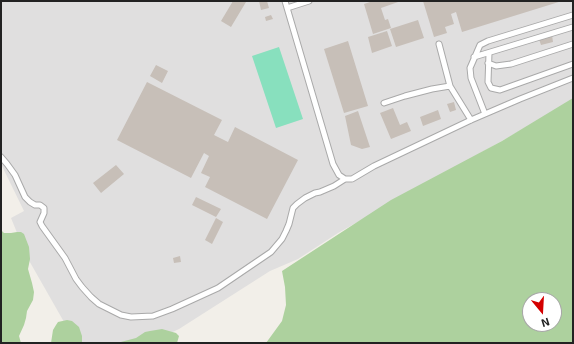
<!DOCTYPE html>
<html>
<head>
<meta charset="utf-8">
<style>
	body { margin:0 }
	#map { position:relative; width:574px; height:344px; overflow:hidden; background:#f2efe9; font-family:"Exo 2",sans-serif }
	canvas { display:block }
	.frame { position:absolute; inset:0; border:2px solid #222; pointer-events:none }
	.north { position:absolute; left:522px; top:292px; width:40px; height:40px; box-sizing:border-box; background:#fff; border:1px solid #a7a7a7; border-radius:50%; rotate:162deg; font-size:11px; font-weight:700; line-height:16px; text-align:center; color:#222 }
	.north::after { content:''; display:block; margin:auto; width:14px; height:18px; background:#d40000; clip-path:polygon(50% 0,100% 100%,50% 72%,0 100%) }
</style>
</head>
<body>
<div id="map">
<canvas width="574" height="344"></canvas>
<div class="frame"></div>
<div class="north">N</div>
</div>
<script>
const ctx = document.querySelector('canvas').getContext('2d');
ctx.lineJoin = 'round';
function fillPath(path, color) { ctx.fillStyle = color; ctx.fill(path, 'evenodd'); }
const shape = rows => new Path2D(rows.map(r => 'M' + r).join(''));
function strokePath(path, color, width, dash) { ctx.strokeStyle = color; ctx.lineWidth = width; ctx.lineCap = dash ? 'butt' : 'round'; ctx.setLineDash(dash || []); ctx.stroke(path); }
fillPath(shape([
	[1,1,573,1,573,101,338,233,298,259,270,271,179,329,149,343,76,343,27,257,11,218,24,211,1,164]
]), '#e0dfdf');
fillPath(shape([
	[573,98,573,343,266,343,282,321,286,305,285,287,282,271,391,200,502,141],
	[530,300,554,300,554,324,530,324],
	[1,230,4,233,11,233,17,232,21,232,24,234,29,247,30,259,28,269,32,283,34,292,33,300,27,311,26,318,24,325,19,336,21,343,1,343],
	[67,320,72,321,79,327,82,336,82,343,51,343,53,330,56,325,58,322],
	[162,329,176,333,179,336,177,343,117,343,136,338,145,332,150,331]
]), '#add19e');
fillPath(shape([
	[279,47,303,119,276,128,252,56]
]), '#88e0be');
fillPath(shape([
	[233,1,246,2,231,27,221,21],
	[259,1,267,1,269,8,261,10],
	[373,1,401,1,381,8,385,20,388,19,391,28,373,34,364,4],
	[423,1,562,1,462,32,456,12,451,14,454,24,445,27,447,33,434,37],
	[271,15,273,19,266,21,265,17],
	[418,20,424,38,396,47,390,29],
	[387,31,392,46,372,53,368,37],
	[552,35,553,42,541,45,539,39],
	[348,41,368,106,344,113,324,49],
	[156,65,168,71,162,83,150,76],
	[147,82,222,120,214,135,228,142,235,127,298,160,267,219,205,187,210,177,201,173,209,156,204,153,191,178,117,140],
	[454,102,456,110,450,112,447,104],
	[393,108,400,125,407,122,411,131,391,139,380,113],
	[438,110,441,119,423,126,420,117],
	[358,111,370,147,362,149,351,145,345,116],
	[116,165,124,174,101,193,93,183],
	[196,197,221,209,216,217,192,205],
	[216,218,223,222,212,244,205,240],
	[180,256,181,262,174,263,173,258]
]), '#c7bfb8');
const lane = shape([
	[285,1,333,164,339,175,345,179],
	[287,8,309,1],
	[439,44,450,86,471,120],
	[489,53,488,82,491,88,500,90,573,64],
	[474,57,573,27],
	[488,63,496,66,511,64,573,44],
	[384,103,405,96,432,89,450,86],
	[485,114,471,78,470,68,480,45,488,41,573,15],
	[1,157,7,164,15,175,25,197,30,202,35,205,40,205,44,208,44,213,40,222,42,226,65,258,76,279,82,287,91,297,99,304,121,315,131,317,153,316,172,309,218,288,271,252,282,239,286,231,289,224,293,208,297,204,305,198,315,193,320,192,334,186,345,179,352,179,374,166,471,120,520,99,573,78]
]);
strokePath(lane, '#a9a9a9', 7);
strokePath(lane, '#fff', 5);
</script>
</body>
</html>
